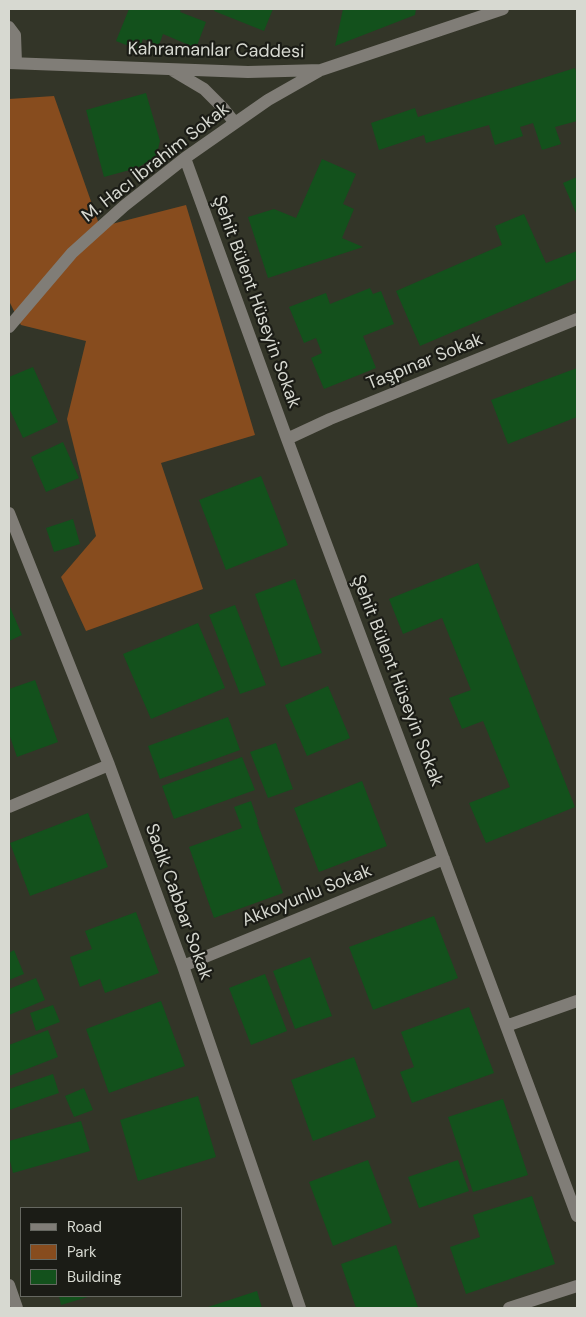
<!DOCTYPE html>
<html>
<head>
<meta charset="utf-8">
<style>
	body { margin:0 }
	#map { position:relative; width:586px; height:1317px; overflow:hidden; background:#333528; font-family:"DM Sans",sans-serif }
	canvas { display:block }
	.frame { position:absolute; inset:0; border:10px solid #d7d9d1; pointer-events:none }
	.legend { position:absolute; left:20px; top:1207px; width:162px; height:90px; box-sizing:border-box; background:#1b1c16; border:1px solid #666861; margin:0; padding:6px 9px; list-style:none; font-size:15px; color:#d7d9d1 }
	.legend li { display:flex; align-items:center; gap:10px; height:25px }
	.legend b { width:25px; border:1px solid #666861 }
</style>
</head>
<body>
<div id="map">
<canvas width="586" height="1317"></canvas>
<div class="frame"></div>
<ul class="legend">
<li><b style="height:6px;background:#807d77"></b>Road</li>
<li><b style="height:14px;background:#874c1e"></b>Park</li>
<li><b style="height:14px;background:#13511c"></b>Building</li>
</ul>
</div>
<script>
const ctx = document.querySelector('canvas').getContext('2d');
ctx.lineJoin = 'round';
function fillPath(path, color) { ctx.fillStyle = color; ctx.fill(path, 'evenodd'); }
const shape = rows => new Path2D(rows.map(r => 'M' + r).join(''));
function strokePath(path, color, width, dash) { ctx.strokeStyle = color; ctx.lineWidth = width; ctx.lineCap = dash ? 'butt' : 'round'; ctx.setLineDash(dash || []); ctx.stroke(path); }
function write(font, color, halo, rows, align = 'center') {
  ctx.font = font + ' "DM Sans",sans-serif'; ctx.lineWidth = 4.5; ctx.setLineDash([]); ctx.textBaseline = 'middle'; ctx.strokeStyle = halo; ctx.fillStyle = color; for (const [text, x, y, turn = 0] of rows) {
    ctx.save(); ctx.translate(x, y); ctx.rotate((+turn || 0) * Math.PI / 180); ctx.textAlign = isNaN(turn) ? turn : align; if (halo) ctx.strokeText(text, 0, 0); ctx.fillText(text, 0, 0); ctx.restore();
  }
}
fillPath(shape([
	[54,96,100,227,186,205,255,435,161,463,203,589,86,631,61,577,96,536,67,419,86,341,21,325,9,301,9,99]
]), '#874c1e');
fillPath(shape([
	[129,9,181,9,180,12,206,22,196,48,163,34,159,45,143,39,139,50,116,41],
	[215,9,273,9,264,31,214,11],
	[343,9,416,9,415,15,335,46],
	[575,68,577,75,577,121,555,127,561,144,542,150,533,123,520,127,523,136,495,145,489,125,426,143,424,135,379,150,371,123,415,108,418,117],
	[146,93,160,141,156,157,137,168,104,177,86,110],
	[322,159,356,174,343,204,354,209,342,238,363,247,268,278,248,217,274,209,296,218],
	[577,177,577,213,576,213,563,183],
	[524,214,546,263,577,251,577,279,420,346,396,291,502,245,495,226],
	[370,288,373,294,381,291,394,324,363,336,376,368,324,389,311,358,322,353,316,338,304,343,289,307,326,293,330,304],
	[33,367,58,422,23,438,9,408,9,377],
	[577,368,577,417,508,444,491,400],
	[63,442,79,478,46,492,31,457],
	[261,476,288,545,226,570,199,500],
	[73,519,80,544,54,552,46,528],
	[478,563,575,807,486,843,469,803,510,787,483,721,462,729,449,698,471,690,442,618,403,634,389,599],
	[295,579,322,653,281,667,255,594],
	[9,605,22,635,9,641],
	[235,605,266,685,240,694,209,615],
	[198,623,225,688,151,719,123,654],
	[35,680,58,742,17,757,9,734,9,689],
	[328,686,350,738,307,756,285,705],
	[228,717,240,750,160,779,148,746],
	[276,743,293,789,268,798,250,752],
	[242,757,255,790,174,819,162,786],
	[362,781,387,846,319,872,294,808],
	[251,801,258,822,257,822,283,893,214,918,189,847,242,828,234,807],
	[88,813,108,867,30,896,10,843],
	[136,912,159,973,105,993,100,979,80,987,70,957,92,949,85,931],
	[434,916,458,978,373,1010,349,947],
	[14,950,24,974,9,980,9,953],
	[310,957,332,1016,295,1029,273,971],
	[265,974,287,1031,251,1045,229,988],
	[36,978,45,1000,9,1015,9,989],
	[161,1001,185,1066,109,1093,86,1029],
	[53,1005,60,1022,36,1031,30,1013],
	[469,1007,494,1073,412,1103,400,1072,414,1067,401,1032],
	[48,1030,58,1057,9,1076,9,1045],
	[354,1057,376,1117,313,1141,291,1080],
	[53,1074,59,1093,9,1110,9,1089],
	[84,1088,93,1110,74,1117,65,1096],
	[198,1096,216,1157,138,1181,120,1120],
	[503,1099,528,1175,473,1192,448,1117],
	[81,1121,90,1151,13,1173,9,1157,9,1141],
	[368,1160,392,1223,333,1246,309,1182],
	[458,1160,469,1191,419,1208,408,1177],
	[532,1196,555,1264,466,1294,450,1247,480,1237,473,1215],
	[396,1245,418,1307,414,1308,356,1308,341,1264],
	[257,1291,262,1308,205,1308],
	[59,1296,91,1296,61,1305]
]), '#13511c');
strokePath(shape([
	[9,27,15,35,16,63],
	[9,63,248,72,321,70,503,9],
	[172,70,204,89,223,108,235,123],
	[185,158,287,439,577,1216],
	[9,327,72,253,124,206,185,158,268,100,319,71],
	[287,439,330,419,577,319],
	[9,513,109,765,183,966,300,1308],
	[9,807,109,765],
	[183,966,444,859],
	[506,1026,577,1001],
	[9,1285,17,1308],
	[509,1308,577,1286]
]), '#807d77', 12);
write('18px', '#d7d9d1', '#1b1c16', [
	["Kahramanlar Caddesi",216,51,1],
	["M. Hacı İbrahim Sokak",156,163,-38],
	["Şehit Bülent Hüseyin Sokak",256,302,70],
	["Taşpınar Sokak",425,362,-22],
	["Şehit Bülent Hüseyin Sokak",397,681,69],
	["Akkoyunlu Sokak",307,896,-22],
	["Sadık Cabbar Sokak",178,902,70]
]);
</script>
</body>
</html>
